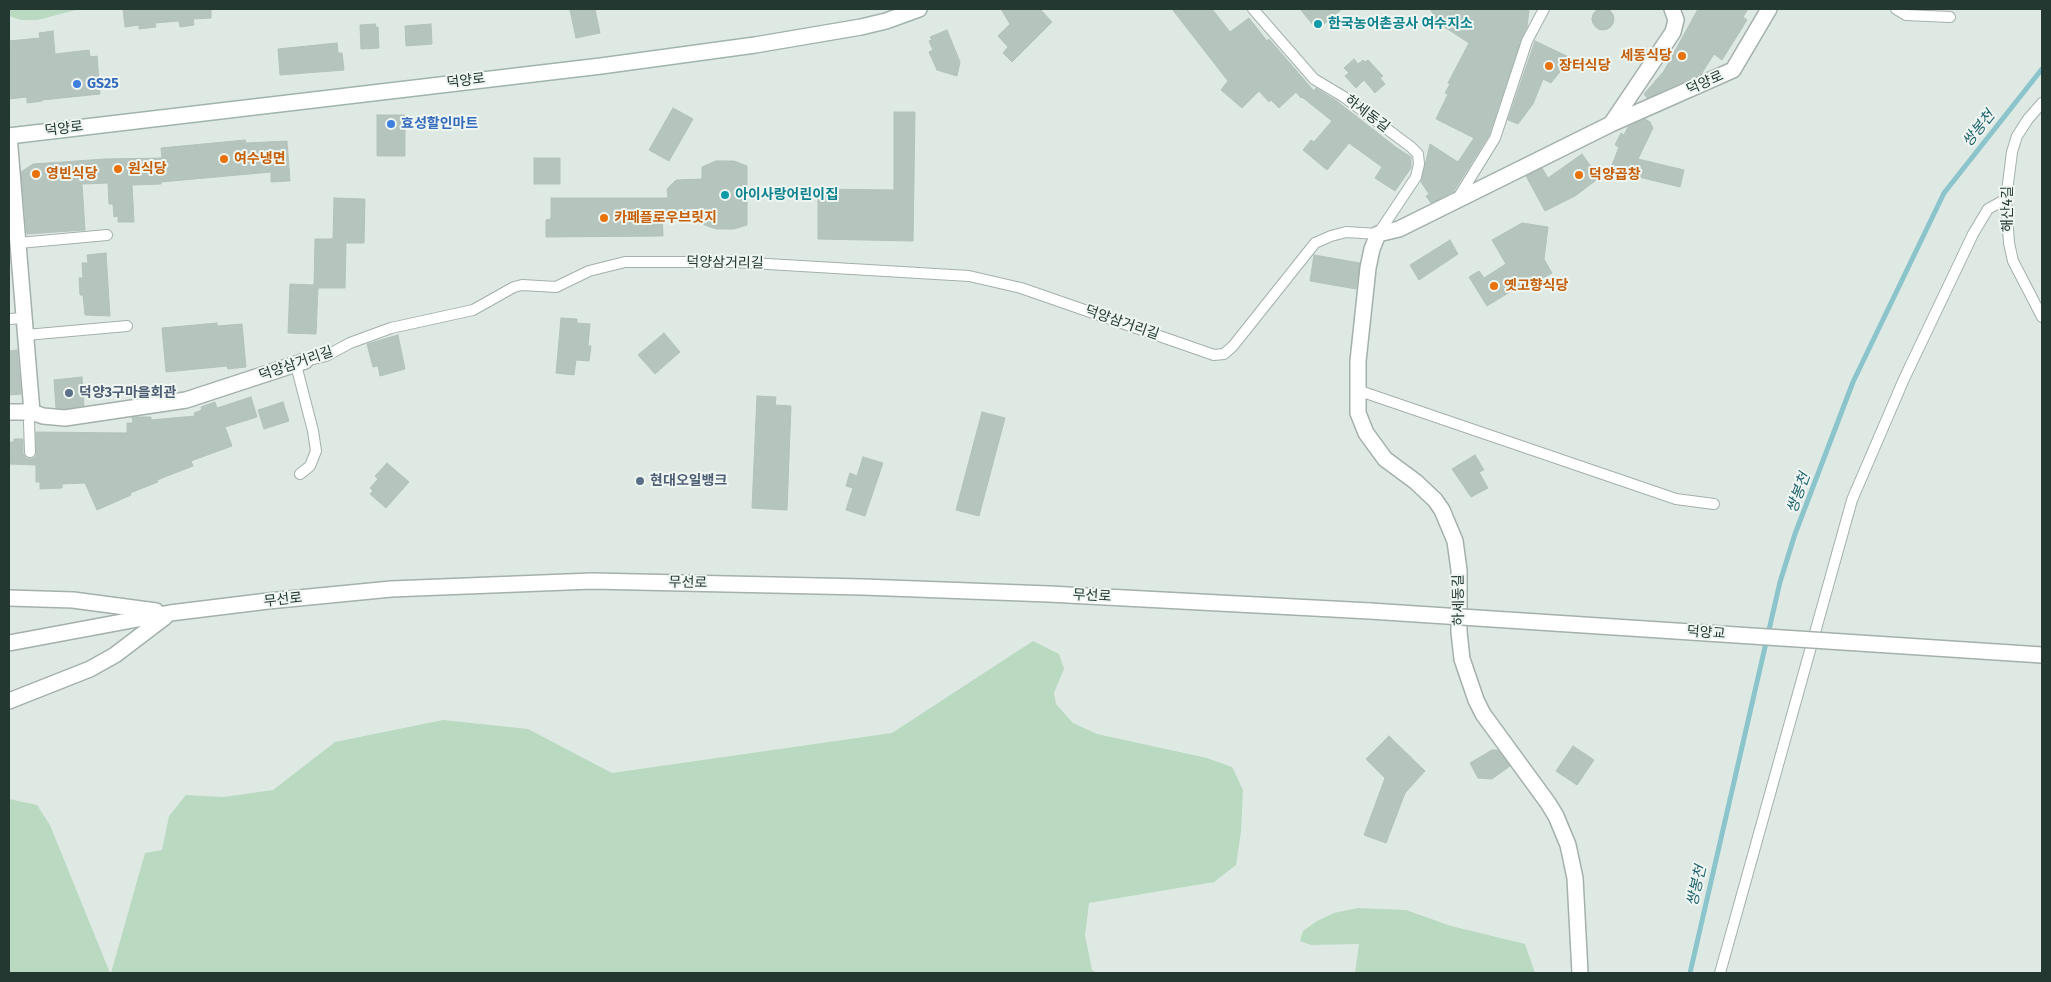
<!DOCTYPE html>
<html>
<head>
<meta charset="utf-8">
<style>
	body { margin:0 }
	#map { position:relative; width:2051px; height:982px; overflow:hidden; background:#dfe9e4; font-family:"Fira Sans",sans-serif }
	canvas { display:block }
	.frame { position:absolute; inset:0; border:10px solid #223831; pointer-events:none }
</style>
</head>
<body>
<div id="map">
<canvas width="2051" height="982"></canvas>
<div class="frame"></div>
</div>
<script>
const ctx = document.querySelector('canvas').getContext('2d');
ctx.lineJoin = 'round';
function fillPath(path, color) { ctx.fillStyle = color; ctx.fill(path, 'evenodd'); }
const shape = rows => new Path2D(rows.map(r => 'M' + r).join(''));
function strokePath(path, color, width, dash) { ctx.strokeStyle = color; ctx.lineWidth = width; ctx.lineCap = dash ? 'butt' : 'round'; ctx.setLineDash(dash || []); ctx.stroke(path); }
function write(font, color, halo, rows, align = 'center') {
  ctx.font = font + ' "Fira Sans","Noto Sans KR",sans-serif'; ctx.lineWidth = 4; ctx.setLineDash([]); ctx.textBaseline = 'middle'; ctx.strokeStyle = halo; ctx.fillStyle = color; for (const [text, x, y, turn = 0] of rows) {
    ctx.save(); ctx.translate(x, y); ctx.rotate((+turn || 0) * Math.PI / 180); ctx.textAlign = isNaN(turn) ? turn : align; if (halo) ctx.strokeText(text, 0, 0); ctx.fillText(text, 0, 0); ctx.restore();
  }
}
fillPath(shape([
	[9,9,80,9,37,20,21,20,9,16],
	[1033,641,1059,654,1064,669,1054,693,1056,704,1073,723,1097,734,1207,758,1232,767,1243,790,1241,832,1236,865,1214,882,1089,903,1085,935,1092,970,1097,973,111,973,145,853,162,850,169,816,186,795,224,797,273,790,335,742,443,720,528,729,612,773,892,733],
	[9,799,37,805,50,825,110,973,9,973],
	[1358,908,1406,910,1451,926,1525,944,1535,973,1355,973,1359,944,1311,945,1300,941,1303,931,1317,921,1334,913]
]), '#b9d9c1');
strokePath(shape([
	[1690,973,1780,582,1795,534,1853,382,1944,193,2042,69]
]), '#8bc4cb', 5);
const building = shape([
	'1592 19a11 11 0 1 1 22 0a11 11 0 1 1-22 0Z',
	[123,9,211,9,211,18,193,19,194,25,180,27,179,21,155,23,156,27,139,29,139,25,125,27,123,9],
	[577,9,595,9,600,33,576,38,570,10,577,9],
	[1001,9,1040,9,1052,22,1012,62,1003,53,1008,47,998,36,1010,24,1001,9],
	[1172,9,1212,9,1230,32,1249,18,1267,41,1269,39,1314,91,1316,88,1338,102,1397,148,1411,157,1411,168,1395,191,1375,178,1382,167,1349,143,1327,170,1303,150,1311,140,1314,142,1332,121,1302,97,1301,98,1296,92,1279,108,1271,100,1269,102,1259,91,1242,108,1221,90,1228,81,1172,9],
	[1300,9,1342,9,1317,30,1300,9],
	[1430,9,1528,9,1529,11,1527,27,1521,39,1489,135,1454,191,1431,203,1426,196,1429,194,1421,182,1430,144,1458,162,1474,138,1436,119,1448,94,1445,93,1450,84,1448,83,1469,43,1432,19,1435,17,1430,9],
	[1698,9,1748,9,1743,17,1747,20,1722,60,1714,54,1702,73,1647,98,1644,94,1664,71,1698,9],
	[375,24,376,27,378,27,379,48,361,49,360,25,375,24],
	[431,24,432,44,406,46,405,26,431,24],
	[947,30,960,62,957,76,937,70,929,52,933,50,929,41,932,40,930,37,947,30],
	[53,31,55,54,89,50,90,57,97,56,100,94,42,100,42,101,27,103,27,97,9,99,9,41,40,38,39,33,53,31],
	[1535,41,1571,58,1551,83,1543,79,1533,104,1518,124,1508,120,1535,41],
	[337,43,338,53,342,53,344,70,280,75,278,49,337,43],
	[1354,59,1358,64,1363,60,1365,62,1368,60,1383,76,1380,78,1385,84,1375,93,1364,80,1356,88,1345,76,1349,73,1344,68,1354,59],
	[673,108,693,119,669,161,649,150,673,108],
	[894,112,915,112,913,241,818,239,818,189,894,190,894,112],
	[377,115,405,115,405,156,377,156,377,115],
	[1645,119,1650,122,1653,128,1638,159,1684,170,1680,187,1610,170,1619,147,1615,145,1621,133,1624,135,1628,127,1645,119],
	[245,140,246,143,287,141,290,181,271,182,271,172,161,182,161,184,132,185,134,222,118,222,118,216,114,217,113,204,109,204,108,183,82,184,85,230,27,234,21,172,33,164,105,159,162,158,161,148,245,140],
	[1582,154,1599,178,1575,196,1545,211,1526,176,1542,168,1548,178,1582,154],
	[534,158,560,158,560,184,534,184,534,158],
	[716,161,734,161,747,166,747,225,734,229,716,229,702,224,702,211,662,211,663,236,546,237,546,220,551,219,551,198,668,198,667,189,676,180,702,179,702,167,716,161],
	[334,198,365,199,364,243,346,243,345,288,318,288,316,334,288,333,290,284,314,285,315,239,333,239,334,198],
	[1522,223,1548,227,1544,259,1552,273,1520,291,1518,287,1487,306,1469,277,1479,271,1484,278,1506,264,1492,240,1522,223],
	[1450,240,1458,254,1419,280,1410,265,1450,240],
	[106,253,110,316,85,315,83,295,80,295,79,278,83,278,82,263,88,263,87,255,106,253],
	[1314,255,1360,263,1356,289,1310,281,1314,255],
	[561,318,577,319,577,323,590,324,588,346,591,346,589,361,576,360,574,375,556,373,561,318],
	[217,323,217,326,242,324,246,367,228,369,227,366,166,372,162,328,217,323],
	[664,333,680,352,655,374,638,355,664,333],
	[398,335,405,369,380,376,378,366,373,367,367,344,398,335],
	[17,350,21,394,9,395,9,351,17,350],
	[82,377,84,406,65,409,56,408,54,380,82,377],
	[757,396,776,397,775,405,791,406,787,510,752,508,757,396],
	[251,397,257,417,225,427,232,446,191,461,193,466,157,480,158,482,130,493,131,495,97,510,85,483,62,484,62,488,40,489,40,482,36,482,36,465,9,464,9,442,14,442,14,439,23,439,23,453,26,458,31,459,36,456,36,432,127,433,127,423,133,423,132,417,151,417,151,420,195,416,194,413,202,410,201,407,215,402,217,408,251,397],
	[283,402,289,421,264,429,258,410,283,402],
	[982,412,1005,418,979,516,956,510,982,412],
	[1475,455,1484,470,1479,472,1488,488,1471,497,1452,469,1475,455],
	[863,457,883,463,865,516,846,510,853,488,846,486,850,473,857,476,863,457],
	[387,463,409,482,386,508,370,494,373,491,370,488,378,479,375,476,387,463],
	[1389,736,1425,771,1405,793,1386,843,1364,835,1385,778,1366,759,1389,736],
	[1573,746,1594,760,1577,785,1556,771,1573,746],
	[1492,750,1498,750,1510,766,1492,779,1478,778,1470,763,1492,750]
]);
fillPath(building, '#b5c4bd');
strokePath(building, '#b2c2bb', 1);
const service = shape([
	[1896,9,1906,15,1950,17],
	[2042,103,2028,119,2017,136,2012,152,2006,199,2009,243,2013,261,2042,317],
	[1458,198,1495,138,1527,41,1544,9],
	[19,243,107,235],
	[9,319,25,318],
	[26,335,127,326],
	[305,361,326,356,350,343,391,328,473,310,514,287,522,285,556,287,589,271,625,262,734,262,969,276,1021,288,1214,355,1224,354,1233,346,1315,243,1331,236,1346,232,1378,234,1416,177,1419,164,1418,154,1411,147,1344,97,1314,79,1253,9],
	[296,365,313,431,316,451,310,466,300,474],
	[1357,390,1676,499,1714,504],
	[30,452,29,422,32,412],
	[1720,973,1852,500,1904,379,1973,234,1988,209,2006,199]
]);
const minor = shape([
	[1611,124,1733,70,1769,9],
	[9,136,32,412],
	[9,412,32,412,43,416,65,418,186,400,305,361],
	[1580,973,1575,878,1568,845,1556,816,1548,803,1483,714,1476,700,1462,659,1459,632,1459,570,1455,541,1442,510,1435,500,1416,482,1385,459,1366,433,1358,413,1358,361,1368,268,1372,249,1378,234,1399,229,1611,124,1673,32,1676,20,1672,9]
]);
const tertiary = shape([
	[9,598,73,600,156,611],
	[9,643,170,613,268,601,391,589,592,581,863,587,1049,594,1370,611],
	[9,701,90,669,115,655,165,617]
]);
const secondary = shape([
	[9,136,601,66,755,45,861,27,886,21,919,9]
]);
strokePath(service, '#a3b0ab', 12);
strokePath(minor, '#a3b0ab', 18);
strokePath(tertiary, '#a3b0ab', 18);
strokePath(secondary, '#9fb4ac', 18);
strokePath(service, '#fff', 10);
strokePath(minor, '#fff', 15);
strokePath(tertiary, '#fff', 15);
strokePath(secondary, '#fff', 15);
const tertiaryBridge = shape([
	[1370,611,2042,655]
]);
strokePath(tertiaryBridge, '#a3b0ab', 18, []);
strokePath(tertiaryBridge, '#fff', 15);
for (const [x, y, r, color] of [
	[1318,24,5,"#0f9aa8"],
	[1682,56,5,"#e8710a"],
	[1549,66,5,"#e8710a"],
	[77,84,5,"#3f7fe0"],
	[391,124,5,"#3f7fe0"],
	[224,159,5,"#e8710a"],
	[118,169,5,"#e8710a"],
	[36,174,5,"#e8710a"],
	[1579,175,5,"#e8710a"],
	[725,195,5,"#0f9aa8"],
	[604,218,5,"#e8710a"],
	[1494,286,5,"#e8710a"],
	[69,393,5,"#5c6f8a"],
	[640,481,5,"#5c6f8a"]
]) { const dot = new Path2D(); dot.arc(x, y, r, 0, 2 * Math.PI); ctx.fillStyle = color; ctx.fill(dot); strokePath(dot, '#eff6f2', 2); }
write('bold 14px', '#0d838f', '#eff6f2', [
	["한국농어촌공사 여수지소",1328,24],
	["아이사랑어린이집",735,195]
], 'left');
write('bold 14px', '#c56008', '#eff6f2', [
	["세동식당",1672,56,"right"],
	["장터식당",1559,66],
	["여수냉면",234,159],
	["원식당",128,169],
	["영빈식당",46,174],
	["덕양곱창",1589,175],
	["카페플로우브릿지",614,218],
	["옛고향식당",1504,286]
], 'left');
write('14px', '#223831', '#eff6f2', [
	["덕양로",466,81,-7],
	["덕양로",1705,83,-24],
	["하세동길",1367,114,37],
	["덕양로",64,129,-7],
	["해산4길",2008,209,-90],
	["덕양삼거리길",725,263,1],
	["덕양삼거리길",1122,323,19],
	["덕양삼거리길",296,364,-19],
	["무선로",688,583,1],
	["무선로",1092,596,3],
	["무선로",283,600,-6],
	["하세동길",1459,600,-91],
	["덕양교",1706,633,4]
]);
write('bold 14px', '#366cbe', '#eff6f2', [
	["GS25",87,84],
	["효성할인마트",401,124]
], 'left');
write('bold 14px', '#4e5e75', '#eff6f2', [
	["덕양3구마을회관",79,393],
	["현대오일뱅크",650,481]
], 'left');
write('italic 15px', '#20656f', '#eff6f2', [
	["쌍봉천",1979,129,-51],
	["쌍봉천",1799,493,-70],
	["쌍봉천",1697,886,-77]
]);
</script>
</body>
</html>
